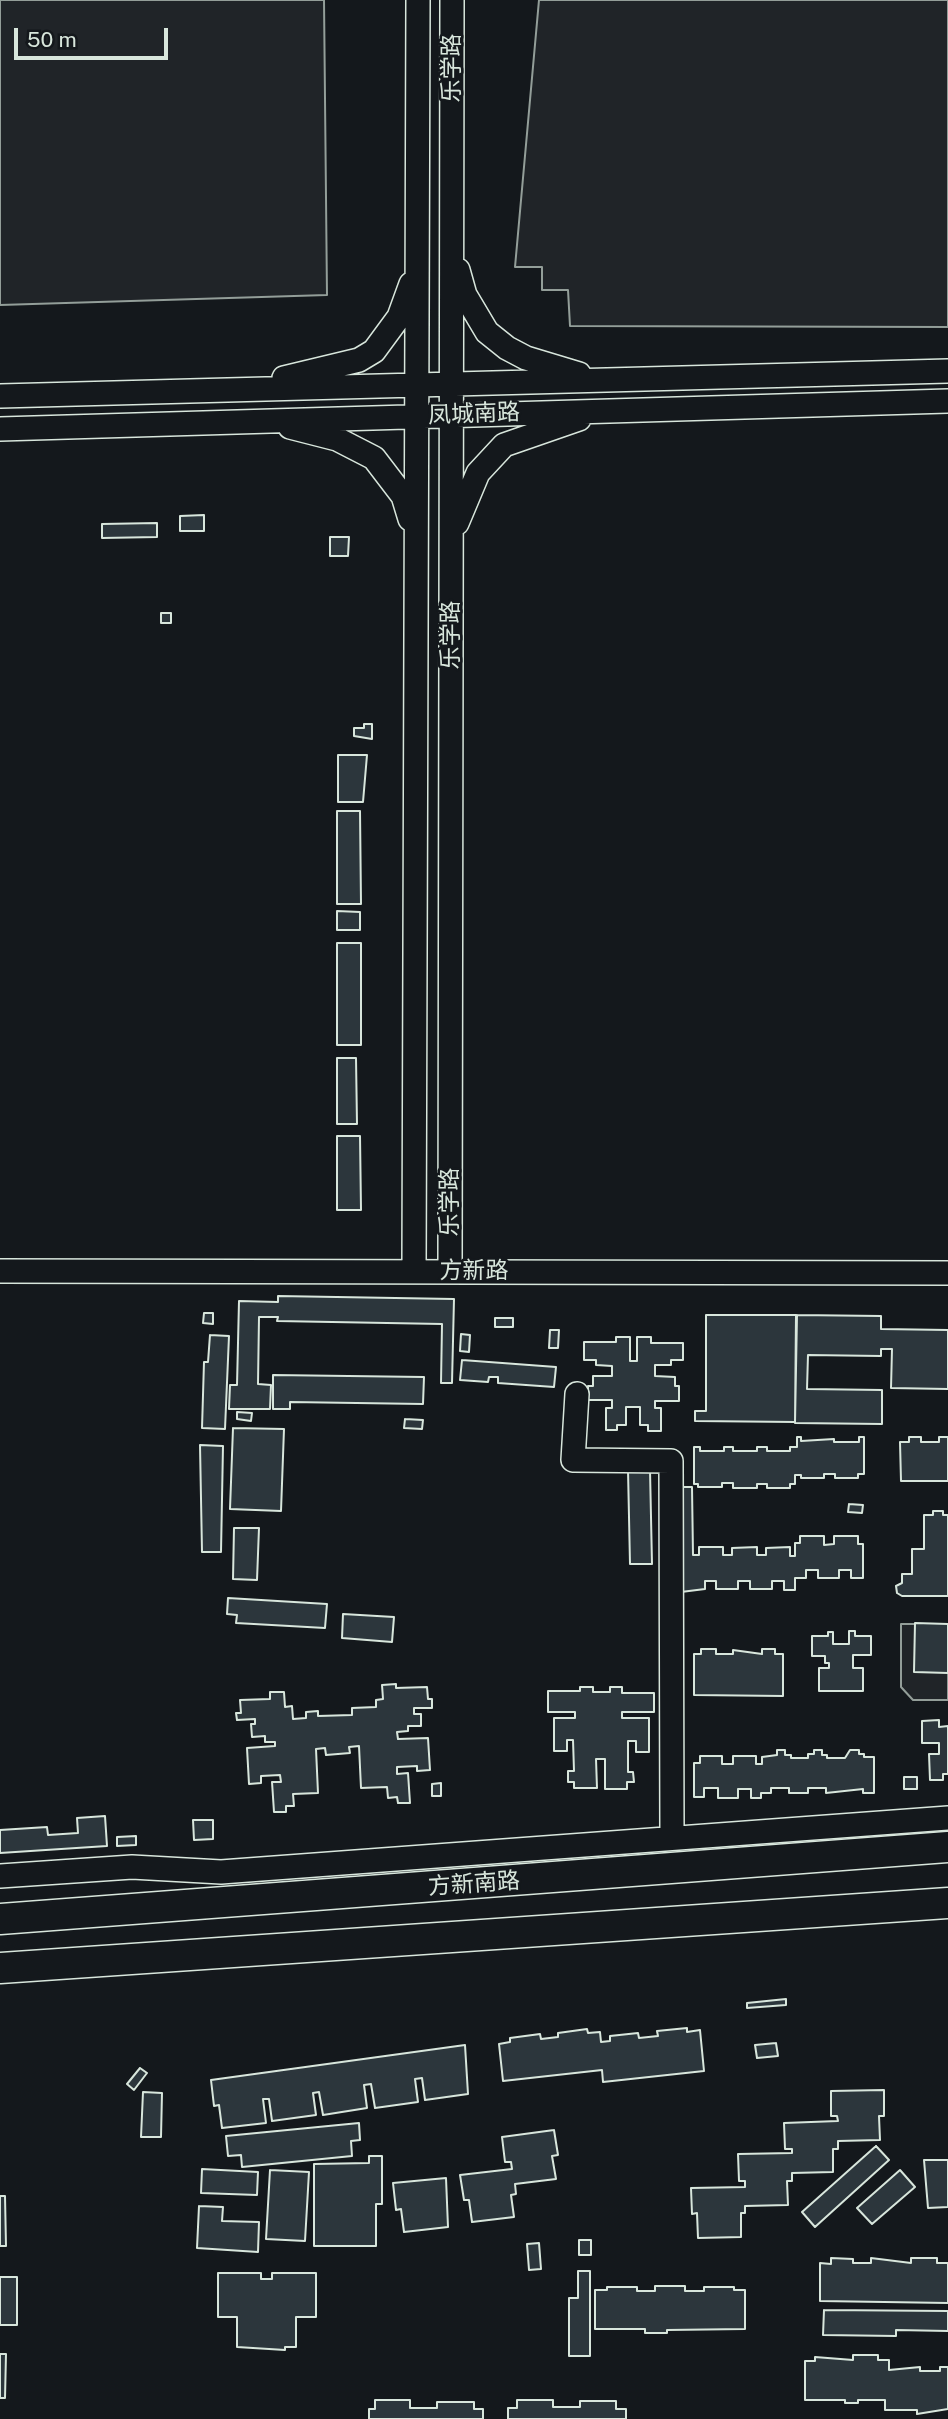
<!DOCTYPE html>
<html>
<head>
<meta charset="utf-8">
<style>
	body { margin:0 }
	#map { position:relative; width:948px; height:2419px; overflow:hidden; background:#14181c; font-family:"Public Sans",sans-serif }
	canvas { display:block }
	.scale { position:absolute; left:14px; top:28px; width:154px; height:32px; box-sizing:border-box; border:4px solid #d8e6dc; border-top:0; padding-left:9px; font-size:21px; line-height:24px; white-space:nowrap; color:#d8e6dc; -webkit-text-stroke:5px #14181c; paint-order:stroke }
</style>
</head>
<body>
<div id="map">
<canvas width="948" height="2419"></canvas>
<div class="scale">50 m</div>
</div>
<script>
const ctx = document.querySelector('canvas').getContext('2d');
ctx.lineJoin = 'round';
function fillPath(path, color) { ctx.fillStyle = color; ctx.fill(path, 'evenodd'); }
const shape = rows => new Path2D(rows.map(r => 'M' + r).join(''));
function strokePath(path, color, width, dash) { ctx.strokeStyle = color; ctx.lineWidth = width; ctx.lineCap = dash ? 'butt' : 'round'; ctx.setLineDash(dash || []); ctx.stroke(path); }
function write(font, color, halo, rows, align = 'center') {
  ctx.font = font + ' "Public Sans","Noto Sans SC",sans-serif'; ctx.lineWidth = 5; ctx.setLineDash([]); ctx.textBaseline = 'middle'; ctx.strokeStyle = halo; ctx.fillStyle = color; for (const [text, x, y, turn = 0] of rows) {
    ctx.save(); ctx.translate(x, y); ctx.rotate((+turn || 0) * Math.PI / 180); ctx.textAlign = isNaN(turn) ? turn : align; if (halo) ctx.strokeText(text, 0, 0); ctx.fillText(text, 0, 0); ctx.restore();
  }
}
const green = shape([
	[0,0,324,0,327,295,0,305,0,0],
	[539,0,948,0,948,327,570,326,568,290,542,290,542,267,515,267,539,0],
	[901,1624,948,1624,948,1700,913,1700,901,1687,901,1624]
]);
fillPath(green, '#202428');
strokePath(green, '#939e99', 2);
const building = shape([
	[204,515,204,531,180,531,180,516,204,515],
	[157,523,157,537,102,538,102,524,157,523],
	[330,537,349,537,348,556,330,556,330,537],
	[161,613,171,613,171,623,161,623,161,613],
	[364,724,372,724,372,739,354,736,354,728,364,728,364,724],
	[338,755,367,755,363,802,338,802,338,755],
	[337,811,360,811,361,904,337,904,337,811],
	[337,911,360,912,360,930,337,930,337,911],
	[337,943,361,943,361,1045,337,1045,337,943],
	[337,1058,356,1058,357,1124,337,1124,337,1058],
	[337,1136,360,1136,361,1210,337,1210,337,1136],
	[278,1296,454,1299,452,1383,441,1383,442,1324,277,1321,278,1317,259,1317,258,1384,271,1385,270,1409,229,1409,230,1385,237,1385,239,1301,278,1302,278,1296],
	[204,1313,213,1313,213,1324,203,1323,204,1313],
	[706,1315,796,1315,795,1422,695,1421,695,1411,706,1411,706,1315],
	[797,1315,881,1316,881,1329,948,1330,948,1389,891,1388,892,1349,881,1349,881,1356,808,1355,807,1389,882,1390,882,1424,795,1423,797,1315],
	[495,1318,513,1318,513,1327,495,1327,495,1318],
	[550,1330,559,1330,558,1348,549,1348,550,1330],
	[461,1334,470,1335,469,1352,460,1351,461,1334],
	[210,1335,229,1336,225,1429,202,1428,204,1362,208,1362,210,1335],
	[616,1337,630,1337,630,1361,637,1361,637,1337,651,1337,651,1343,683,1343,683,1360,671,1360,671,1365,655,1365,655,1376,675,1377,675,1386,679,1386,679,1401,655,1401,655,1408,661,1408,661,1431,648,1431,648,1425,640,1425,640,1407,626,1407,626,1425,617,1425,617,1430,606,1430,606,1408,612,1408,612,1400,588,1400,588,1386,593,1386,593,1376,612,1376,612,1366,596,1365,596,1360,584,1360,584,1342,616,1342,616,1337],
	[462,1360,556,1367,554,1387,498,1383,498,1377,489,1377,488,1382,460,1380,462,1360],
	[273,1375,424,1377,423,1404,290,1402,290,1409,273,1409,273,1375],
	[237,1412,252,1413,251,1421,237,1419,237,1412],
	[405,1419,423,1420,422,1429,404,1428,405,1419],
	[233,1428,284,1429,281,1511,230,1509,233,1428],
	[797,1437,801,1437,801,1441,834,1439,834,1442,859,1442,859,1437,864,1437,864,1474,858,1474,858,1478,835,1478,835,1474,824,1474,824,1478,801,1478,801,1475,795,1475,795,1484,790,1484,790,1488,767,1488,767,1484,757,1484,757,1488,733,1488,733,1483,722,1483,722,1487,698,1487,698,1484,694,1484,694,1447,700,1447,700,1451,724,1451,724,1447,733,1447,733,1451,757,1451,757,1447,767,1447,767,1451,790,1451,790,1447,797,1447,797,1437],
	[909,1437,921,1437,921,1442,939,1442,939,1437,948,1437,948,1481,901,1481,900,1442,909,1442,909,1437],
	[200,1445,223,1446,221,1552,202,1552,200,1445],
	[628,1470,650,1470,652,1564,630,1564,628,1470],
	[681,1487,692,1487,693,1555,699,1555,699,1547,723,1547,723,1555,732,1555,732,1548,757,1547,757,1555,766,1555,766,1548,790,1547,790,1556,795,1556,795,1543,800,1543,800,1536,824,1536,824,1545,834,1544,834,1536,858,1536,858,1544,863,1544,863,1578,851,1578,851,1570,839,1570,839,1578,818,1578,818,1570,806,1570,806,1578,795,1578,795,1590,784,1590,784,1581,772,1581,772,1589,750,1589,750,1581,738,1581,738,1589,716,1589,716,1581,705,1581,705,1589,681,1592,681,1487],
	[849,1504,863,1505,862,1513,848,1512,849,1504],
	[933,1511,943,1511,943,1515,948,1515,948,1596,902,1596,897,1593,896,1586,902,1583,902,1574,912,1574,912,1549,924,1549,924,1515,933,1515,933,1511],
	[234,1528,259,1528,257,1580,233,1579,234,1528],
	[228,1598,327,1604,325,1628,236,1623,237,1615,227,1614,228,1598],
	[343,1614,394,1617,392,1642,342,1638,343,1614],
	[915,1623,948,1624,948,1673,914,1672,915,1623],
	[849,1631,855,1631,855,1636,871,1636,871,1655,853,1655,853,1668,863,1668,863,1691,819,1691,819,1668,829,1668,829,1663,825,1663,825,1656,812,1656,812,1636,828,1636,828,1632,833,1632,833,1644,849,1644,849,1631],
	[701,1649,716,1649,716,1654,733,1654,733,1650,762,1654,762,1649,775,1649,775,1654,783,1654,783,1696,694,1695,694,1654,701,1654,701,1649],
	[396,1684,396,1688,427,1687,428,1699,432,1699,432,1708,414,1708,414,1714,421,1714,421,1726,408,1726,408,1731,397,1732,398,1739,428,1738,430,1770,417,1771,417,1766,397,1767,397,1774,408,1773,410,1803,398,1803,397,1797,388,1798,387,1787,361,1788,359,1746,349,1747,350,1753,326,1755,325,1748,316,1749,318,1793,293,1794,294,1806,286,1806,286,1812,274,1812,272,1782,281,1782,280,1775,261,1776,261,1783,249,1784,247,1748,275,1746,275,1742,265,1742,265,1736,252,1737,251,1724,255,1724,255,1719,237,1720,236,1713,241,1713,240,1700,270,1699,270,1692,284,1692,285,1707,292,1706,293,1719,306,1718,306,1712,318,1711,318,1716,352,1715,352,1708,376,1707,376,1700,383,1699,382,1685,396,1684],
	[580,1687,593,1687,593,1692,610,1692,610,1687,622,1687,622,1693,654,1693,654,1712,622,1712,622,1718,649,1718,649,1752,636,1752,636,1741,628,1741,628,1772,633,1772,634,1782,627,1782,627,1789,605,1789,605,1759,596,1759,597,1788,574,1788,574,1782,568,1782,568,1771,574,1771,573,1740,567,1740,567,1751,554,1751,554,1718,575,1718,575,1712,548,1712,548,1691,580,1691,580,1687],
	[939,1720,939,1727,948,1726,948,1774,943,1774,943,1780,930,1780,929,1754,939,1754,939,1743,922,1743,922,1721,939,1720],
	[777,1750,785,1750,785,1755,791,1755,791,1758,808,1758,808,1754,814,1754,814,1750,822,1750,822,1755,827,1755,827,1758,845,1758,850,1750,859,1750,859,1754,864,1754,864,1757,874,1757,874,1793,863,1793,863,1789,826,1793,826,1788,808,1788,808,1793,789,1793,789,1788,771,1788,771,1793,761,1793,761,1798,751,1798,751,1789,738,1789,738,1798,718,1798,718,1788,704,1788,704,1797,694,1797,694,1763,700,1763,700,1756,722,1756,722,1764,733,1764,733,1756,756,1756,756,1764,762,1764,762,1757,777,1755,777,1750],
	[904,1777,917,1777,917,1789,904,1789,904,1777],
	[441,1783,441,1796,432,1796,432,1784,441,1783],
	[105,1816,107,1846,0,1853,0,1830,47,1827,48,1835,78,1833,77,1818,105,1816],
	[193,1820,213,1820,213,1839,194,1840,193,1820],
	[136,1836,136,1845,117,1846,117,1837,136,1836],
	[786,1999,786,2005,747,2008,747,2003,786,1999],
	[687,2028,687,2032,700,2030,704,2071,603,2082,602,2070,503,2081,499,2044,510,2042,510,2038,540,2034,541,2039,558,2037,558,2033,587,2029,588,2033,600,2032,601,2042,610,2041,610,2036,638,2033,639,2038,658,2036,657,2031,687,2028],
	[776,2043,778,2056,757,2058,755,2045,776,2043],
	[465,2045,468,2094,425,2100,422,2078,415,2079,418,2102,375,2108,371,2084,364,2085,367,2108,323,2115,319,2092,313,2093,316,2115,272,2121,269,2099,263,2099,266,2123,222,2128,219,2105,214,2106,211,2080,465,2045],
	[140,2068,147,2073,134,2090,127,2084,140,2068],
	[884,2090,884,2116,879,2116,880,2140,838,2141,838,2149,833,2149,833,2172,792,2173,792,2181,787,2181,788,2205,745,2206,745,2213,741,2213,741,2237,698,2238,697,2213,692,2214,691,2188,745,2187,745,2181,739,2181,738,2154,792,2153,792,2149,785,2149,784,2123,838,2121,837,2116,831,2116,831,2091,884,2090],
	[143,2092,162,2093,161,2137,141,2137,143,2092],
	[359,2123,360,2140,351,2141,352,2156,242,2167,241,2155,228,2156,226,2136,359,2123],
	[554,2130,558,2155,552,2156,556,2179,515,2184,516,2194,511,2195,514,2217,472,2222,469,2200,464,2200,460,2175,512,2169,511,2162,505,2162,502,2137,554,2130],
	[876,2146,889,2160,815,2227,802,2212,876,2146],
	[369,2156,382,2156,382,2204,376,2204,376,2246,314,2246,314,2164,369,2163,369,2156],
	[924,2160,948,2160,948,2207,928,2208,924,2160],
	[202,2169,258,2172,257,2195,201,2193,202,2169],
	[270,2170,309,2172,305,2241,266,2239,270,2170],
	[900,2170,915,2187,872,2224,857,2208,900,2170],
	[446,2178,448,2227,404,2232,401,2209,396,2210,393,2183,446,2178],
	[0,2196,5,2196,6,2246,0,2246,0,2196],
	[199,2206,223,2207,222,2221,259,2222,258,2252,197,2248,199,2206],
	[579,2240,591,2240,591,2255,579,2255,579,2240],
	[539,2243,541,2269,529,2270,527,2244,539,2243],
	[831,2258,853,2259,853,2263,871,2263,871,2258,911,2263,911,2258,937,2258,937,2263,948,2263,948,2303,820,2301,820,2263,831,2264,831,2258],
	[578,2271,590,2271,590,2356,569,2356,569,2298,578,2298,578,2271],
	[218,2273,261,2273,261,2279,272,2279,272,2273,316,2273,316,2317,296,2317,296,2347,285,2347,285,2350,237,2347,237,2317,218,2317,218,2273],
	[0,2277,17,2277,17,2325,0,2325,0,2277],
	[655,2286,685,2286,685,2291,704,2291,704,2287,734,2287,734,2290,745,2290,745,2329,667,2330,667,2333,645,2333,645,2329,595,2329,595,2290,607,2290,607,2287,637,2287,637,2291,655,2291,655,2286],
	[824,2310,948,2311,948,2331,896,2330,896,2336,823,2335,824,2310],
	[0,2354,6,2354,5,2398,0,2398,0,2354],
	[853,2355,878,2355,878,2360,889,2360,889,2370,920,2367,920,2371,940,2371,940,2367,948,2367,948,2409,917,2414,917,2410,885,2410,885,2400,858,2400,858,2403,845,2403,845,2400,805,2400,805,2361,815,2361,815,2357,853,2360,853,2355],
	[375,2400,410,2400,410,2408,437,2408,437,2402,474,2402,474,2409,483,2409,483,2419,369,2419,369,2409,375,2409,375,2400],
	[517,2400,553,2400,553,2407,580,2407,580,2401,616,2401,616,2409,626,2409,626,2419,508,2419,508,2408,517,2408,517,2400]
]);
fillPath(building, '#2c363c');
strokePath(building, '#d8e6dc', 2);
const minor = shape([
	[458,270,465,295,487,332,507,348,526,358,579,374],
	[284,378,359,360,374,351,399,317,411,284],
	[0,396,948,371],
	[290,427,337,439,374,458,403,496,410,519],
	[0,429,948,401],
	[457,523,478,473,504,445,579,419],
	[0,1271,948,1273],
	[414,1271,418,0],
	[450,1271,452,0],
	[577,1394,573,1460,671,1461,672,1838],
	[0,1876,132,1867,221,1872,948,1818]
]);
const major = shape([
	[0,1919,948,1847],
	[0,1968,948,1903]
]);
strokePath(minor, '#d8e6dc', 26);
strokePath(major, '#d8e6dc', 33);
strokePath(minor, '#14181c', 23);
strokePath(major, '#14181c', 30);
write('23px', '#d8e6dc', '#14181c', [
	["乐学路",452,68,-90],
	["凤城南路",474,414,-2],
	["乐学路",451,635,-90],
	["乐学路",450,1202,-90],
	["方新路",474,1271],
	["方新南路",474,1884,-4]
]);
</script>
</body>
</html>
